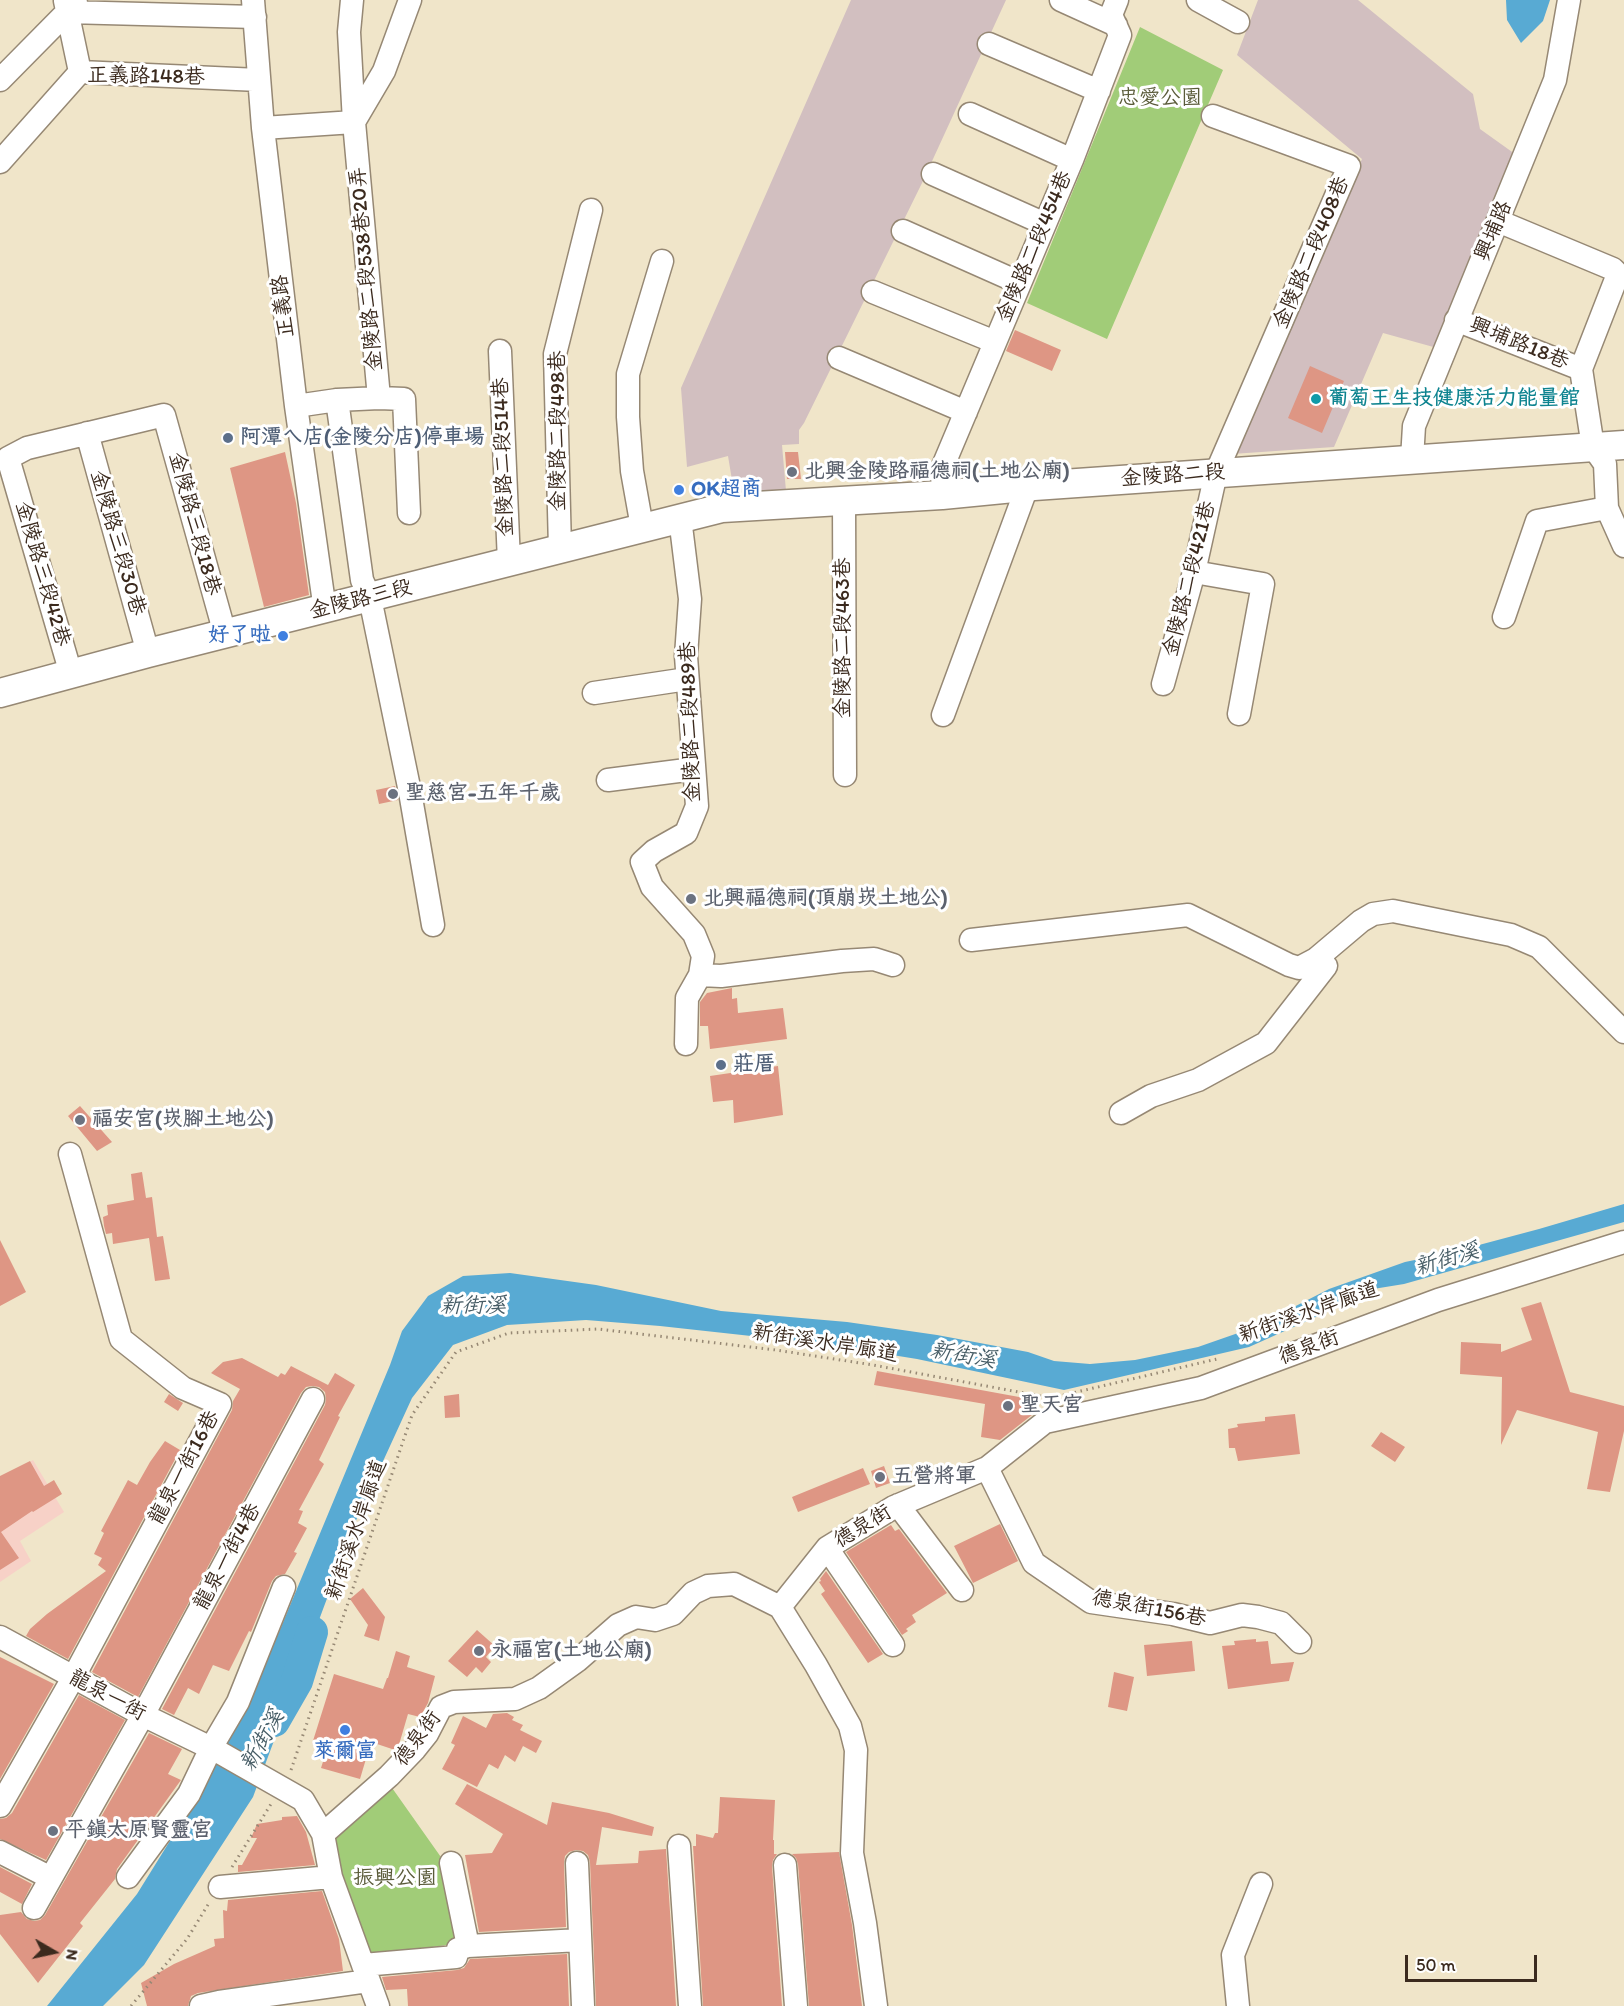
<!DOCTYPE html>
<html>
<head>
<meta charset="utf-8">
<style>
	body { margin:0 }
	#map { position:relative; width:1624px; height:2006px; overflow:hidden; background:#f0e5c9; font-family:Itim,sans-serif }
	canvas { display:block }
	.north { position:absolute; left:24px; top:1922px; width:60px; height:60px; -webkit-text-stroke:4px #fff; paint-order:stroke; rotate:99deg; font-size:16px; font-weight:700; line-height:24px; text-align:center; color:#3b2a1e }
	.north::after { content:''; display:block; margin:auto; width:21px; height:27px; background:#3b2a1e; clip-path:polygon(50% 0,100% 100%,50% 72%,0 100%) }
	.scale { position:absolute; left:1405px; top:1955px; width:132px; height:27px; box-sizing:border-box; border:3px solid #3b2a1e; border-top:0; padding-left:8px; font-size:18px; line-height:21px; white-space:nowrap; color:#3b2a1e; -webkit-text-stroke:4px #fff; paint-order:stroke }
</style>
</head>
<body>
<div id="map">
<canvas width="1624" height="2006"></canvas>
<div class="north">N</div>
<div class="scale">50 m</div>
</div>
<script>
const ctx = document.querySelector('canvas').getContext('2d');
ctx.lineJoin = 'round';
function fillPath(path, color) { ctx.fillStyle = color; ctx.fill(path, 'evenodd'); }
const shape = rows => new Path2D(rows.map(r => 'M' + r).join(''));
function strokePath(path, color, width, dash) { ctx.strokeStyle = color; ctx.lineWidth = width; ctx.lineCap = dash ? 'butt' : 'round'; ctx.setLineDash(dash || []); ctx.stroke(path); }
function write(font, color, halo, rows, align = 'center') {
  ctx.font = font + ' Itim,"LXGW WenKai TC",sans-serif'; ctx.lineWidth = 6; ctx.setLineDash([]); ctx.textBaseline = 'middle'; ctx.strokeStyle = halo; ctx.fillStyle = color; for (const [text, x, y, turn = 0] of rows) {
    ctx.save(); ctx.translate(x, y); ctx.rotate((+turn || 0) * Math.PI / 180); ctx.textAlign = isNaN(turn) ? turn : align; if (halo) ctx.strokeText(text, 0, 0); ctx.fillText(text, 0, 0); ctx.restore();
  }
}
fillPath(shape([
	[33,1460,64,1512,20,1541,31,1561,0,1582,0,1479]
]), '#f7d1c7');
fillPath(shape([
	[851,0,1006,0,922,183,804,423,799,430,799,444,782,445,786,491,735,498,728,456,687,467,681,388],
	[1258,0,1358,0,1473,94,1480,129,1515,154,1437,348,1383,333,1334,447,1232,454,1362,159,1237,55]
]), '#d2bfc0');
fillPath(shape([
	[1140,27,1223,70,1107,339,1027,303],
	[390,1785,443,1860,461,1943,375,1955,363,1948,333,1847,333,1834]
]), '#a1cc78');
fillPath(shape([
	[1506,0,1550,0,1543,21,1521,43,1507,20],
	[1624,1204,1624,1222,1404,1284,1367,1290,1347,1303,1249,1347,1064,1390,917,1359,824,1344,660,1326,586,1320,507,1325,453,1345,412,1398,357,1518,253,1797,144,1965,103,2006,47,2006,137,1894,204,1786,279,1632,390,1365,402,1331,428,1296,463,1276,510,1273,596,1285,721,1311,847,1322,937,1335,1028,1352,1054,1361,1090,1364,1135,1360,1198,1347,1241,1332,1286,1311,1329,1289,1405,1262,1449,1253,1539,1229]
]), '#58aad3');
strokePath(shape([
	[274,1721,297,1681,312,1632]
]), '#58aad3', 32);
fillPath(shape([
	[1015,330,1061,350,1052,371,1006,351],
	[1310,366,1344,381,1322,433,1288,418],
	[285,452,296,503,309,595,264,607,230,468],
	[785,452,798,452,801,479,787,479],
	[395,786,398,800,379,804,376,790],
	[732,988,732,999,737,998,738,1013,783,1008,787,1039,710,1049,708,1026,700,1026,700,1002,707,993],
	[778,1066,783,1115,734,1123,733,1100,713,1102,710,1076],
	[80,1106,112,1142,97,1151,68,1116],
	[142,1172,146,1198,152,1197,157,1237,163,1236,170,1279,155,1281,149,1238,113,1244,112,1233,106,1234,104,1226,103,1217,108,1215,107,1205,134,1200,131,1174],
	[0,1240,26,1292,0,1306],
	[1541,1302,1570,1392,1624,1406,1624,1431,1610,1492,1587,1489,1598,1432,1517,1410,1501,1445,1502,1377,1460,1374,1461,1342,1501,1344,1501,1352,1532,1340,1521,1308],
	[242,1358,278,1377,281,1373,285,1375,291,1366,328,1385,335,1373,355,1385,338,1416,340,1417,319,1460,324,1464,299,1510,303,1511,298,1523,307,1528,294,1552,297,1553,285,1574,276,1576,272,1581,251,1632,249,1631,229,1671,213,1665,199,1694,188,1688,174,1715,162,1709,325,1405,326,1399,325,1392,319,1387,312,1386,306,1387,301,1393,138,1697,92,1672,232,1410,233,1401,240,1389,211,1373,223,1362],
	[877,1371,1030,1399,1031,1408,1037,1411,1000,1440,981,1437,985,1404,874,1385],
	[169,1394,183,1403,178,1411,164,1402],
	[459,1394,460,1417,445,1418,444,1396],
	[1295,1414,1300,1454,1238,1461,1235,1448,1229,1448,1228,1429,1238,1427,1237,1424,1265,1421,1265,1417],
	[1381,1432,1405,1447,1395,1462,1371,1446],
	[165,1441,180,1450,68,1659,26,1636,30,1629,47,1614,106,1571,98,1565,102,1558,94,1554,104,1533,101,1531,128,1480,137,1485,150,1462],
	[30,1461,44,1486,54,1480,62,1494,33,1512,32,1511,1,1532,19,1558,0,1570,0,1476],
	[884,1466,890,1483,876,1488,871,1471],
	[863,1468,870,1484,798,1512,792,1497],
	[1000,1524,1018,1561,973,1583,954,1546],
	[891,1525,895,1531,899,1529,947,1593,912,1615,916,1622,906,1629,908,1631,902,1635,846,1552],
	[826,1571,883,1654,868,1663,821,1594,825,1591,819,1582,821,1581,820,1579],
	[363,1588,385,1617,379,1641,364,1636,368,1625,350,1599],
	[477,1630,495,1646,486,1657,491,1662,482,1673,476,1667,467,1677,448,1661],
	[1256,1639,1256,1642,1268,1641,1271,1664,1294,1662,1289,1681,1228,1689,1222,1646,1235,1645,1234,1641],
	[1192,1641,1195,1671,1147,1676,1144,1645],
	[396,1651,410,1656,407,1667,435,1676,428,1703,420,1717,408,1714,398,1748,395,1750,371,1742,360,1779,321,1768,327,1749,312,1744,334,1674,383,1689,387,1678,388,1678],
	[0,1657,54,1684,0,1779],
	[1114,1672,1134,1677,1127,1711,1108,1707],
	[79,1695,125,1720,46,1860,0,1839,0,1819,6,1818,12,1813],
	[507,1713,514,1717,512,1720,523,1725,520,1730,542,1741,536,1753,523,1746,515,1762,505,1755,498,1769,489,1764,477,1787,442,1769,455,1745,451,1743,463,1716,486,1728,493,1714],
	[149,1733,182,1749,168,1774,181,1780,117,1869,115,1879,80,1923,83,1926,38,1983,0,1934,0,1915,21,1912,27,1919,34,1921,40,1920,45,1915],
	[467,1784,547,1825,552,1802,609,1813,654,1827,652,1836,602,1827,596,1865,638,1863,639,1851,666,1849,676,2006,596,2006,590,1862,588,1855,583,1851,576,1850,569,1852,565,1856,564,1863,566,1927,479,1932,465,1855,492,1853,503,1834,455,1804],
	[720,1797,775,1800,773,1840,774,1840,774,1854,777,1854,773,1860,772,1866,782,2006,703,2006,693,1846,696,1846,696,1834,713,1838,715,1833,718,1833],
	[297,1816,306,1832,315,1865,238,1872,238,1865,242,1865,257,1838,251,1838,257,1824,282,1820,282,1817],
	[839,1852,852,1925,862,2006,809,2006,798,1864,796,1858,792,1854],
	[0,1867,32,1884,22,1904,0,1892],
	[322,1891,339,1939,343,1971,198,1993,191,1996,188,2006,147,2006,141,1983,174,1964,215,1946,214,1939,224,1938,223,1910,227,1911,228,1900],
	[567,1954,569,2006,408,2006,407,1989,386,1990,382,1977,457,1970,464,1968,470,1959]
]), '#de9684');
const minor = shape([
	[253,0,263,128,296,406,325,610],
	[352,0,349,32,354,122,379,398,404,399,409,513],
	[1061,0,1116,25],
	[1198,0,1238,22],
	[65,1,80,72],
	[67,12,255,17],
	[989,44,1099,91],
	[0,80,76,3],
	[970,114,1072,160],
	[263,128,354,122,384,71,410,0],
	[0,162,80,72,259,80],
	[933,174,1045,224],
	[1498,221,1613,269,1618,274,1581,369,1593,447,1605,464,1607,508,1537,521,1504,617],
	[903,231,1020,283],
	[873,292,995,342],
	[1456,320,1581,369],
	[500,351,509,562],
	[839,358,966,412],
	[337,400,362,580,370,598,410,792,433,925],
	[296,406,337,400,379,398],
	[87,433,148,653],
	[1412,459,1414,426,1555,80,1569,0],
	[942,495,943,466,1072,160,1120,35,1111,15,1117,0],
	[844,500,845,775],
	[1607,508,1624,546],
	[680,518,690,599,686,656,697,806,686,833,654,851,642,862,652,887,694,934,703,956,700,975,721,976,842,961,874,959,893,965],
	[642,527,632,471,628,417,628,374,662,261],
	[560,549,555,354,591,210],
	[1194,572,1263,584,1239,714],
	[71,674,8,458,27,448,164,415,225,634],
	[1163,684,1194,572,1216,473,1349,166,1213,116],
	[594,693,687,679],
	[943,715,1027,487],
	[608,780,694,769],
	[971,940,1188,915,1289,965,1299,968,1316,959,1361,921,1373,914,1393,911,1511,935,1539,947,1624,1032],
	[686,1044,687,998,700,975],
	[1121,1113,1151,1096,1198,1080,1266,1043,1326,966,1317,958],
	[987,1468,1034,1563,1091,1602,1173,1614,1210,1623,1242,1615,1258,1617,1281,1623,1300,1642],
	[898,1505,962,1590],
	[827,1548,893,1645],
	[780,1607,827,1548,894,1507,987,1468,1045,1422,1201,1388,1438,1300,1624,1242],
	[780,1607,816,1665,850,1726,856,1750,852,1853,865,1923,876,2006],
	[0,1637,143,1715,217,1751,303,1800,323,1834,331,1877,378,2006],
	[0,1806,73,1678,220,1404,183,1388,121,1339,70,1154],
	[323,1834,389,1776,415,1749,427,1734,441,1707,454,1702,515,1699,539,1688,578,1660,618,1625,636,1617,655,1620,673,1614,693,1593,708,1586,734,1584,780,1607],
	[679,1846,690,2006],
	[0,1852,51,1878],
	[451,1863,468,1946],
	[577,1863,583,2006],
	[785,1865,796,2006],
	[128,1877,189,1794,211,1748,238,1702,284,1587],
	[220,1887,331,1877],
	[34,1908,143,1715,313,1399],
	[363,1965,456,1957,458,1949,468,1946,580,1940],
	[201,2006,219,2002,368,1981],
	[1238,2006,1233,1955,1261,1884]
]);
const major = shape([
	[0,693,148,653,722,508,942,495,1034,486,1624,445]
]);
strokePath(minor, '#968874', 25);
strokePath(major, '#968874', 31);
strokePath(shape([
	[291,1770,412,1415,456,1352,509,1333,598,1329,776,1350,873,1365,1051,1398,1217,1359],
	[232,1867,271,1804],
	[131,2006,187,1939,209,1903]
]), '#968874', 3, [1.5, 4.5]);
strokePath(minor, '#fff', 22);
strokePath(major, '#fff', 28);
for (const [x, y, r, color] of [
	[1316,399,6,"#0f9aa8"],
	[228,438,6,"#5c6f8a"],
	[792,472,6,"#6b7280"],
	[679,490,6,"#3f7fe0"],
	[283,636,6,"#3f7fe0"],
	[393,794,6,"#6b7280"],
	[691,899,6,"#6b7280"],
	[721,1065,6,"#5c6f8a"],
	[80,1120,6,"#6b7280"],
	[1008,1406,6,"#6b7280"],
	[880,1477,6,"#6b7280"],
	[479,1651,6,"#6b7280"],
	[345,1730,6,"#3f7fe0"],
	[53,1831,6,"#6b7280"]
]) { const dot = new Path2D(); dot.arc(x, y, r, 0, 2 * Math.PI); ctx.fillStyle = color; ctx.fill(dot); strokePath(dot, '#fff', 2); }
write('21px', '#3b2a1e', '#fff', [
	["正義路148巷",146,77,1],
	["興埔路",1494,231,-67],
	["金陵路二段454巷",1035,247,-67],
	["金陵路二段408巷",1312,253,-67],
	["金陵路二段538巷20弄",367,269,-95],
	["正義路",284,306,-97],
	["興埔路18巷",1519,344,22],
	["金陵路二段498巷",559,431,-90],
	["金陵路二段514巷",504,457,-92],
	["金陵路二段",1173,476,-4],
	["金陵路三段18巷",194,524,75],
	["金陵路三段30巷",117,543,74],
	["金陵路三段42巷",42,574,74],
	["金陵路二段421巷",1190,579,-76],
	["金陵路三段",361,600,-14],
	["金陵路二段463巷",844,638,-90],
	["金陵路二段489巷",691,722,-92],
	["新街溪水岸廊道",1309,1313,-19],
	["新街溪水岸廊道",825,1344,9],
	["德泉街",1309,1348,-20],
	["龍泉一街16巷",185,1468,-62],
	["德泉街",863,1527,-31],
	["新街溪水岸廊道",357,1530,-71],
	["龍泉一街4巷",228,1557,-62],
	["德泉街156巷",1149,1609,11],
	["龍泉一街",107,1696,28],
	["德泉街",418,1739,-53]
]);
write('21px', '#5a5b39', '#fff', [
	["忠愛公園",1160,99],
	["振興公園",395,1879]
]);
write('bold 21px', '#0d838f', '#fff', [
	["葡萄王生技健康活力能量館",1328,399]
], 'left');
write('bold 21px', '#4e5e75', '#fff', [
	["阿潭ㄟ店(金陵分店)停車場",240,438],
	["莊厝",733,1065]
], 'left');
write('bold 21px', '#5b616d', '#fff', [
	["北興金陵路福德祠(土地公廟)",804,472],
	["聖慈宮-五年千歲",405,794],
	["北興福德祠(頂崩崁土地公)",703,899],
	["福安宮(崁腳土地公)",92,1120],
	["聖天宮",1020,1406],
	["五營將軍",892,1477],
	["永福宮(土地公廟)",491,1651],
	["平鎮太原賢靈宮",65,1831]
], 'left');
write('bold 21px', '#366cbe', '#fff', [
	["OK超商",691,490],
	["好了啦",271,636,"right"],
	["萊爾富",345,1752,"center"]
], 'left');
write('italic 22px', '#475d66', '#fff', [
	["新街溪",1447,1260,-16],
	["新街溪",473,1306],
	["新街溪",963,1356,10],
	["新街溪",263,1741,-61]
]);
</script>
</body>
</html>
